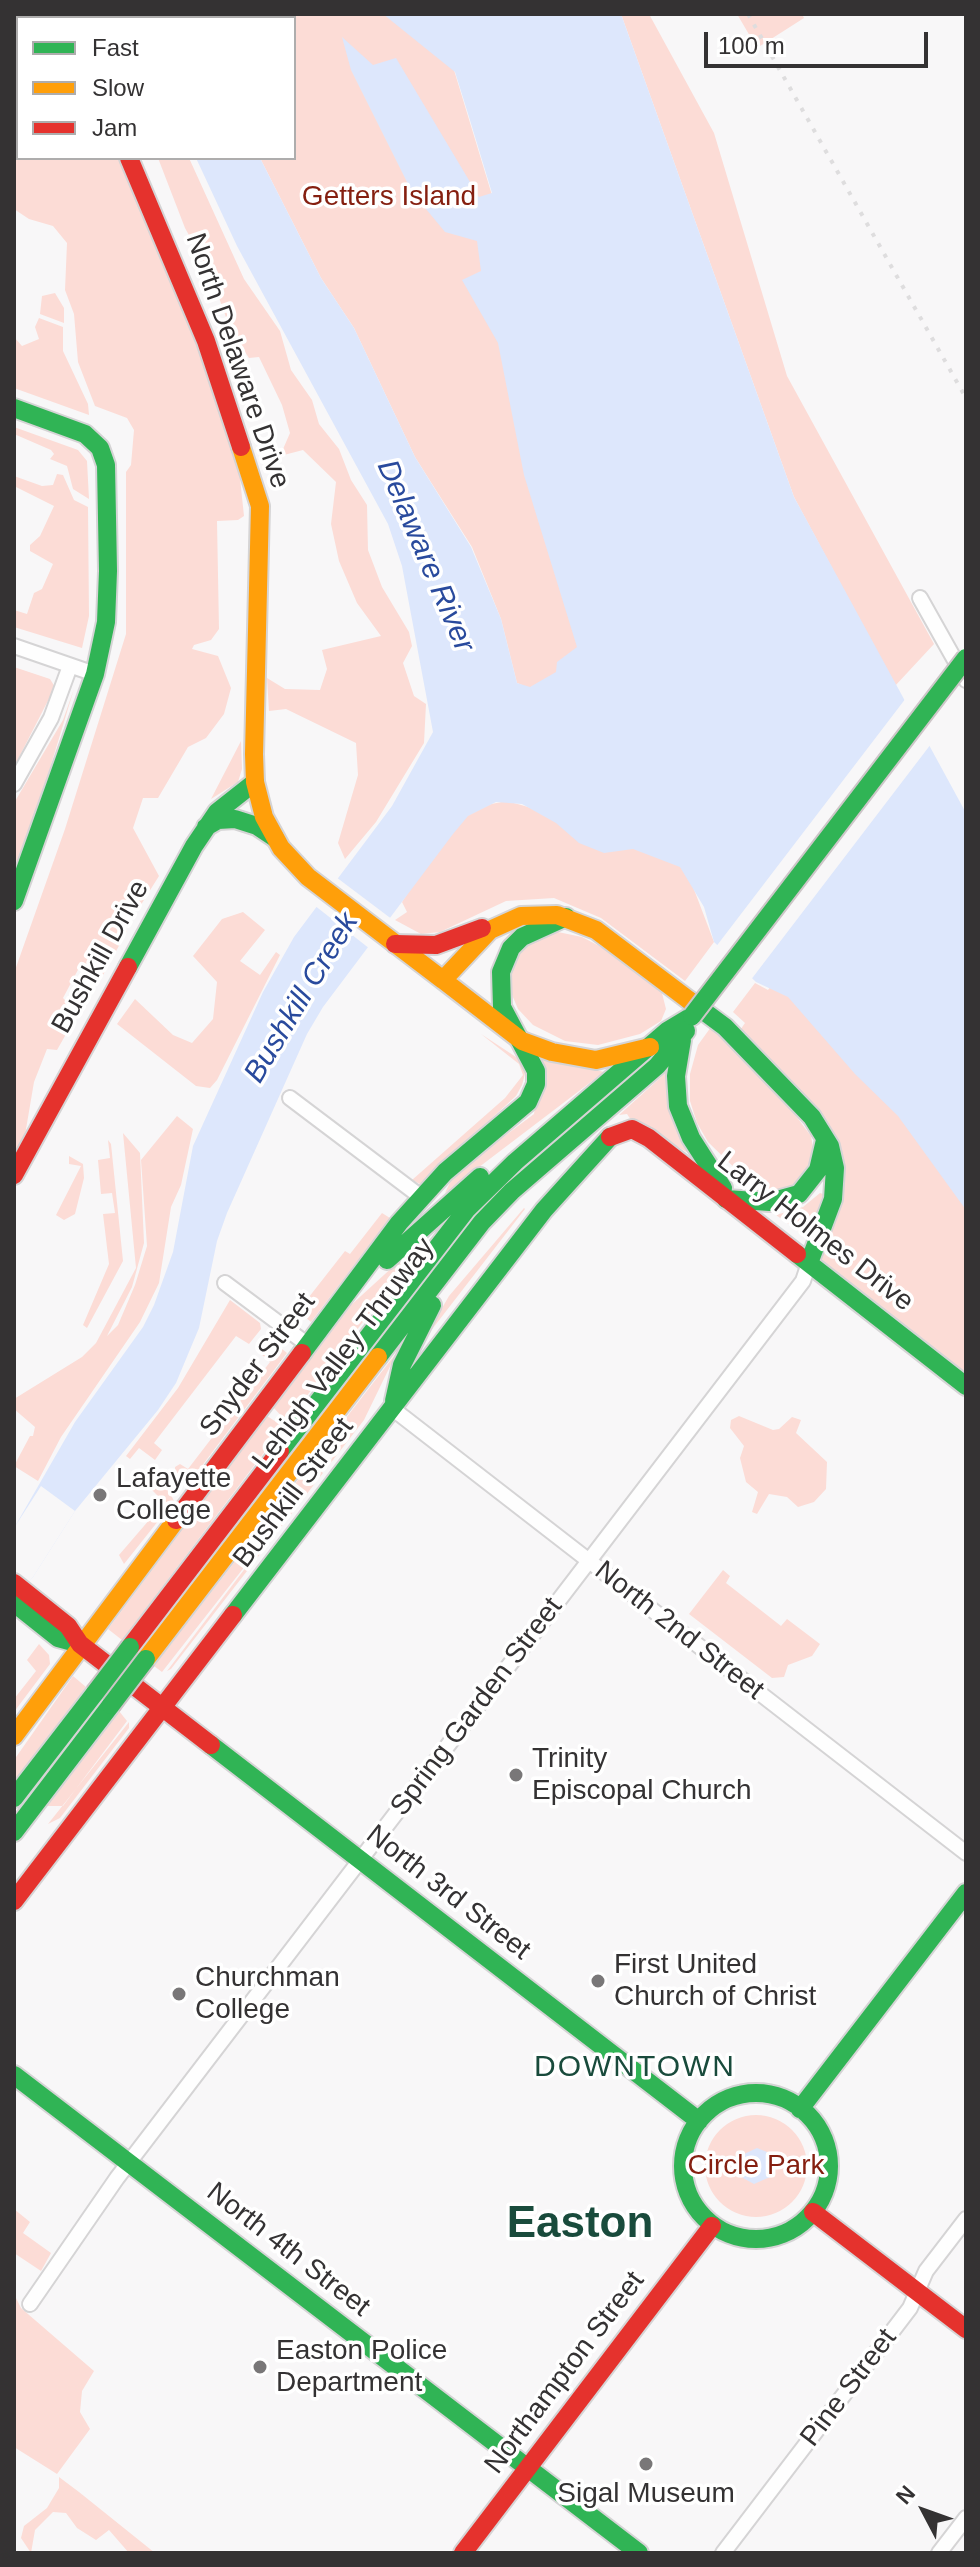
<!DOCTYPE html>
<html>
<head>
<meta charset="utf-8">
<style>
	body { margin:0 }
	#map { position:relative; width:980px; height:2567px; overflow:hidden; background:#f8f7f8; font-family:Helvetica,sans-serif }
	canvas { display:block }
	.frame { position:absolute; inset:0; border:16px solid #343233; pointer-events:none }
	.legend { position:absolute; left:16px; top:16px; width:280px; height:144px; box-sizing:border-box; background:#fff; border:2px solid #aeadad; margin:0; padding:10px 14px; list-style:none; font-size:24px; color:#343233 }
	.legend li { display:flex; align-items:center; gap:16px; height:40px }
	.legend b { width:40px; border:2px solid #aeadad }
	.north { position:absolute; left:884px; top:2471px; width:80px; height:80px; -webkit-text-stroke:6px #fff; paint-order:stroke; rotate:311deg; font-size:22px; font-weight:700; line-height:32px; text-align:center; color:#343233 }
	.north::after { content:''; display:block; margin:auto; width:28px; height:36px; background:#343233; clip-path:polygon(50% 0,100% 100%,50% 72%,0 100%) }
	.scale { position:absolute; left:704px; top:32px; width:224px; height:36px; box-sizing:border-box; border:4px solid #343233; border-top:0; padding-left:10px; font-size:24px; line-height:28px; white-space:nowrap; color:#343233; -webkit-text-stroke:6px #fff; paint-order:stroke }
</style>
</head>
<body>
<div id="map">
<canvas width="980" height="2567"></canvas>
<div class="frame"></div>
<ul class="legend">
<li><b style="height:10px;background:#30b455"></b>Fast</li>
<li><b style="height:10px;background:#ff9f0a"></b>Slow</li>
<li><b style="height:10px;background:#e5322d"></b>Jam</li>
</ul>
<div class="north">N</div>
<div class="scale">100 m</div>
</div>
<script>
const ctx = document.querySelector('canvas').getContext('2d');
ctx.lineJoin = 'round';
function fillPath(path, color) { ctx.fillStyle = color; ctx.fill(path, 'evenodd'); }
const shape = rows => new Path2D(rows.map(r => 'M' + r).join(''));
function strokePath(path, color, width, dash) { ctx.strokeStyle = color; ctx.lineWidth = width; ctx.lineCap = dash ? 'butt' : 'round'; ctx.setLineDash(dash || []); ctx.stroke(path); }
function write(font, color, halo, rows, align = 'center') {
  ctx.font = font + ' Helvetica,sans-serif'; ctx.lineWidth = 7; ctx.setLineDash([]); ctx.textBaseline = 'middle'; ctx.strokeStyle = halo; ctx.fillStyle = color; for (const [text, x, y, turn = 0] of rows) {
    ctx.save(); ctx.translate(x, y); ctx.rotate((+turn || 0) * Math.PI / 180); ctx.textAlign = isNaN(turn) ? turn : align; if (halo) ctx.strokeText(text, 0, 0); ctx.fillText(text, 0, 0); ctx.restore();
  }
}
fillPath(shape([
	[14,14,61,14,62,18,18,18,18,81,14,76],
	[182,14,437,14,515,271,604,649,529,688,517,683,501,619,472,547,415,457,354,328,321,278,260,158,294,158,294,18,186,18],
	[621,14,649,14,714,133,787,376,934,644,895,686,794,497],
	[737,14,802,14,804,18,757,48],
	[14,130,18,132,18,158,121,158,207,370,239,469,244,516,238,520,217,521,219,629,211,640,194,645,192,649,218,656,231,688,224,714,206,738,188,747,158,798,143,798,133,828,159,876,137,911,115,914,127,931,102,977,80,966,63,998,78,1013,57,1050,47,1049,34,1082,25,1135,14,1157,14,973,65,829,126,634,126,472,131,465,134,430,127,418,95,406,78,362,74,314,65,290,67,243,53,226,29,219,14,209],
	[158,158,189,158,244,279,280,331,291,370,312,400,319,424,339,449,351,480,367,505,368,550,382,587,409,632,412,646,403,663,414,696,426,704,424,743,376,822,345,859,338,843,358,775,356,743,286,709,269,711,267,678,285,689,320,690,327,669,322,650,381,636,357,603,339,561,331,524,336,482,303,450,280,456,290,433,282,405,259,357,249,358,231,331,210,273,185,228],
	[55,293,64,308,64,323,40,314,42,296],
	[39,318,63,327,63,351,88,404,89,415,14,388,14,337,22,346,39,339,35,327],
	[14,427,78,450,87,461,89,499,73,489,67,466,50,459,54,454,51,450,14,434],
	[57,474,63,475,74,500,88,507,89,616,82,648,14,627,14,610,27,614,34,593,42,589,53,564,30,551,30,545,40,536,54,506,14,486,14,476,42,486,53,485],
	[14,667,50,679,55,687,14,767],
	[74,689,43,791,14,868,14,803,63,720],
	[241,741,242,769,238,782,211,799],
	[507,801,679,850,714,942,685,981,601,918,554,898,506,901,440,932,421,934,395,920,407,912,402,902,460,810],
	[243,912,265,930,240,961,260,975,276,952,280,955,217,1080,210,1088,196,1086,117,1024,135,999,173,1035,192,1043,213,1019,217,982,193,956,222,919],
	[558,932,582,937,607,950,661,989,666,1009,661,1021,640,1034,598,1045,565,1041,533,1025,518,1009,507,983,522,948],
	[784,967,966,1184,966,1386,809,1263,835,1168,736,1036,745,1023,733,1012,755,983,768,990],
	[711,1027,810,1129,815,1161,786,1194,760,1188,748,1181,708,1142,697,1123,690,1101,690,1074,698,1045],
	[481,1034,516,1057,526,1070,522,1085,516,1096,420,1184,412,1180,505,1098,523,1075,519,1064],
	[542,1057,604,1072,445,1193,454,1174,534,1114],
	[670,1069,697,1158,631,1120,627,1114,619,1115],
	[177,1116,193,1129,181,1185,171,1207,159,1283,140,1322,61,1437,38,1481,14,1466,30,1436,33,1436,35,1427,14,1409,14,1399,82,1357,96,1343,136,1268,123,1133,140,1153,144,1243,132,1287,107,1336,118,1325,135,1285,147,1246,141,1160],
	[108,1140,111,1144,123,1261,87,1328,83,1325,109,1264,103,1214,115,1213,112,1193,101,1194,98,1160,110,1158],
	[69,1156,83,1164,84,1178,75,1214,64,1220,56,1215,81,1166,69,1164],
	[820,1193,823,1194,815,1218,804,1235,776,1215,803,1207],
	[524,1208,525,1209,423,1341,449,1296],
	[382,1213,390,1218,311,1322,298,1311,345,1251,350,1254],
	[431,1232,122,1640,108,1629,267,1416,281,1425,285,1420,273,1407,350,1306],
	[230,1300,260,1323,261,1329,249,1344,236,1336,154,1443,162,1450,155,1460,139,1448,130,1459,126,1456,178,1388],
	[270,1339,287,1353,189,1483,175,1473,175,1467,180,1464,188,1469,270,1362,260,1353],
	[397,1352,364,1420,326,1469,338,1448,330,1442,321,1454,324,1457,317,1467,323,1473,171,1669,167,1671,307,1487,162,1672,154,1666],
	[739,1416,773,1430,779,1429,792,1417,801,1420,796,1433,827,1462,826,1489,814,1502,798,1507,787,1497,769,1494,757,1514,752,1512,758,1492,746,1482,740,1458,744,1446,730,1428,731,1420],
	[157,1483,169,1491,174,1501,124,1564,119,1555,150,1519,147,1516,160,1498,151,1489],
	[723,1570,730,1576,726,1583,781,1626,787,1619,820,1644,812,1656,788,1665,784,1677,772,1678,689,1614],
	[39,1644,49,1655,50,1664,14,1712,14,1699,36,1671,27,1660],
	[73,1676,86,1687,14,1782,14,1760],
	[119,1711,127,1721,63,1806,47,1806],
	[129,1722,129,1728,60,1818,48,1824],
	'705 2166a51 51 0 1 1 102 0a51 51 0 1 1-102 0Z',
	[14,2209,30,2222,23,2233,51,2253,41,2271,14,2253],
	[14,2294,21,2308,94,2371,82,2391,80,2412,90,2429,57,2474,14,2447],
	[59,2477,79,2492,155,2553,129,2553,109,2530,96,2540,77,2528,66,2513,53,2512,35,2530,31,2553,21,2538,24,2526,47,2508,59,2488]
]), '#fcdcd6');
fillPath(shape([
	[383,14,621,14,794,497,966,813,966,1210,898,1116,855,1074,788,997,756,982,714,942,704,907,680,867,633,849,604,853,579,843,556,823,522,804,496,802,468,816,453,834,323,1007,307,1034,227,1213,217,1241,199,1328,176,1383,158,1410,75,1511,33,1577,14,1598,14,1528,75,1422,143,1327,154,1305,173,1252,193,1146,263,992,294,937,392,806,433,732,402,566,388,524,237,246,196,158,260,158,321,278,354,328,415,457,471,547,501,619,517,683,530,687,556,672,557,662,577,647,524,475,498,343,462,280,481,271,477,241,445,232,412,192,351,70,342,37,373,65,396,58,479,197,492,193,469,117,455,72],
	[757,2148,767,2152,774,2167,770,2177,754,2184,743,2178,738,2167,742,2155]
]), '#dde7fc');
fillPath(shape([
	[906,698,931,744,750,981,715,948],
	[336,877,393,920,370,949,314,905],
	[41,1486,75,1511,33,1577,14,1598,14,1528]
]), '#f8f7f8');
const street = shape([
	[14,96,18,101],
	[920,598,966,680],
	[14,646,95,674],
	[14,784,51,718,70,666],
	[290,1098,421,1197],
	[225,1283,308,1345],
	[393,1409,966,1853],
	[30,2304,117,2178,803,1281,809,1263],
	[723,2553,910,2308,926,2271,966,2219],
	[939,2553,966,2518]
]);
const fast = shape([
	[69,14,71,18],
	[14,408,85,434,100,448,106,465,108,571,106,622,95,674,14,901],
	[206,827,218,820,235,819,257,826,275,838],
	[128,967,194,846,217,812,255,782],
	[690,1001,725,1027,812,1117,830,1146,835,1168,833,1199,809,1263],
	[682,1040,676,1076,678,1106,691,1138,723,1188],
	[726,1199,770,1202,799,1194,818,1170,825,1140],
	[797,1254,966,1386],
	[387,1260,480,1177],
	[302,1353,399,1223,445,1172,528,1102,536,1084,536,1071,502,1007,501,972,511,948,522,937,566,917],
	[378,1357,482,1222,512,1191,657,1066,686,1031],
	[394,1401,402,1365,432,1305],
	[280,1451,467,1209,515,1162,667,1031,692,1016],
	[14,1603,58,1638,80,1644],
	[233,1615,544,1210,610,1137],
	[211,1745,699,2121],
	[14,1798,95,1693],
	[14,1832,111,1705],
	[14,2075,639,2553],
	'683 2166a73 73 0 1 1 146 0a73 73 0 1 1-146 0Z',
	[800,2109,966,1893]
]);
const slow = shape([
	[241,447,260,506,254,754,255,782,264,817,281,848,308,877,443,980],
	[650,1047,596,1060,552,1052,522,1041,443,980,490,930,521,916,557,915,596,930,690,1001],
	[146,1659,378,1357],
	[14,1736,176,1520]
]);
const jam = shape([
	[129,158,206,341,241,447],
	[395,944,436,945,482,928],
	[610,1137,632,1129,649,1138,797,1254],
	[14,1175,128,967],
	[176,1520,302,1353],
	[14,1583,68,1626,80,1644,211,1745],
	[130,1647,280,1451],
	[14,1901,233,1615],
	[813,2212,966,2329],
	[463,2553,712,2226]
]);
strokePath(street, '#d5d4d5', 18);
strokePath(fast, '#d5d4d5', 22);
strokePath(slow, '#d5d4d5', 22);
strokePath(jam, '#d5d4d5', 22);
strokePath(street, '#fefefe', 14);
strokePath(fast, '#30b455', 18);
strokePath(slow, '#ff9f0a', 18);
strokePath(jam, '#e5322d', 18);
strokePath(shape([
	[748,14,966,398]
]), '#deddde', 4, [4, 8]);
const fastBridge = shape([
	[692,1016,966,658],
	[95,1693,130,1647],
	[111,1705,146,1659]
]);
strokePath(fastBridge, '#cdc6c8', 22, []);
strokePath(fastBridge, '#30b455', 18);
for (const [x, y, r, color] of [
	[100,1495,8,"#797778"],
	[516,1775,8,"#797778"],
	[598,1981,8,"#797778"],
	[179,1994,8,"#797778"],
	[260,2367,8,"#797778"],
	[646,2464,8,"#797778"]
]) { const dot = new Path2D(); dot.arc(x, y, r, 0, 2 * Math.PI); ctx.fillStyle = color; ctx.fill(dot); strokePath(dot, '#fff', 3); }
write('28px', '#851f10', '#fff', [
	["Getters Island",389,197],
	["Circle Park",756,2166]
]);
write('28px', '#343233', '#fff', [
	["North Delaware Drive",237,361,71],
	["Bushkill Drive",101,957,-61],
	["Larry Holmes Drive",815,1232,38],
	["Lehigh Valley Thruway",344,1354,-53],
	["Snyder Street",258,1365,-53],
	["Bushkill Street",294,1493,-53],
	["North 2nd Street",679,1631,38],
	["Spring Garden Street",477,1707,-53],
	["North 3rd Street",448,1893,38],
	["North 4th Street",288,2250,38],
	["Northampton Street",565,2373,-53],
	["Pine Street",849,2388,-53]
]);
write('28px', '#343233', '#fff', [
	["Lafayette",116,1479],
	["College",116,1511],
	["Trinity",532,1759],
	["Episcopal Church",532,1791],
	["First United",614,1965],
	["Church of Christ",614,1997],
	["Churchman",195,1978],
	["College",195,2010],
	["Easton Police",276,2351],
	["Department",276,2383],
	["Sigal Museum",646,2494,"center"]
], 'left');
write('italic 30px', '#294a9d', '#fff', [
	["Delaware River",425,556,67],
	["Bushkill Creek",302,998,-59]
]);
ctx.letterSpacing = '2px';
write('30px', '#194b3c', '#fff', [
	["DOWNTOWN",635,2068]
]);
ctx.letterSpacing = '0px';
write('bold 44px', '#194b3c', '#fff', [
	["Easton",580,2225]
]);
</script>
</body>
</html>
